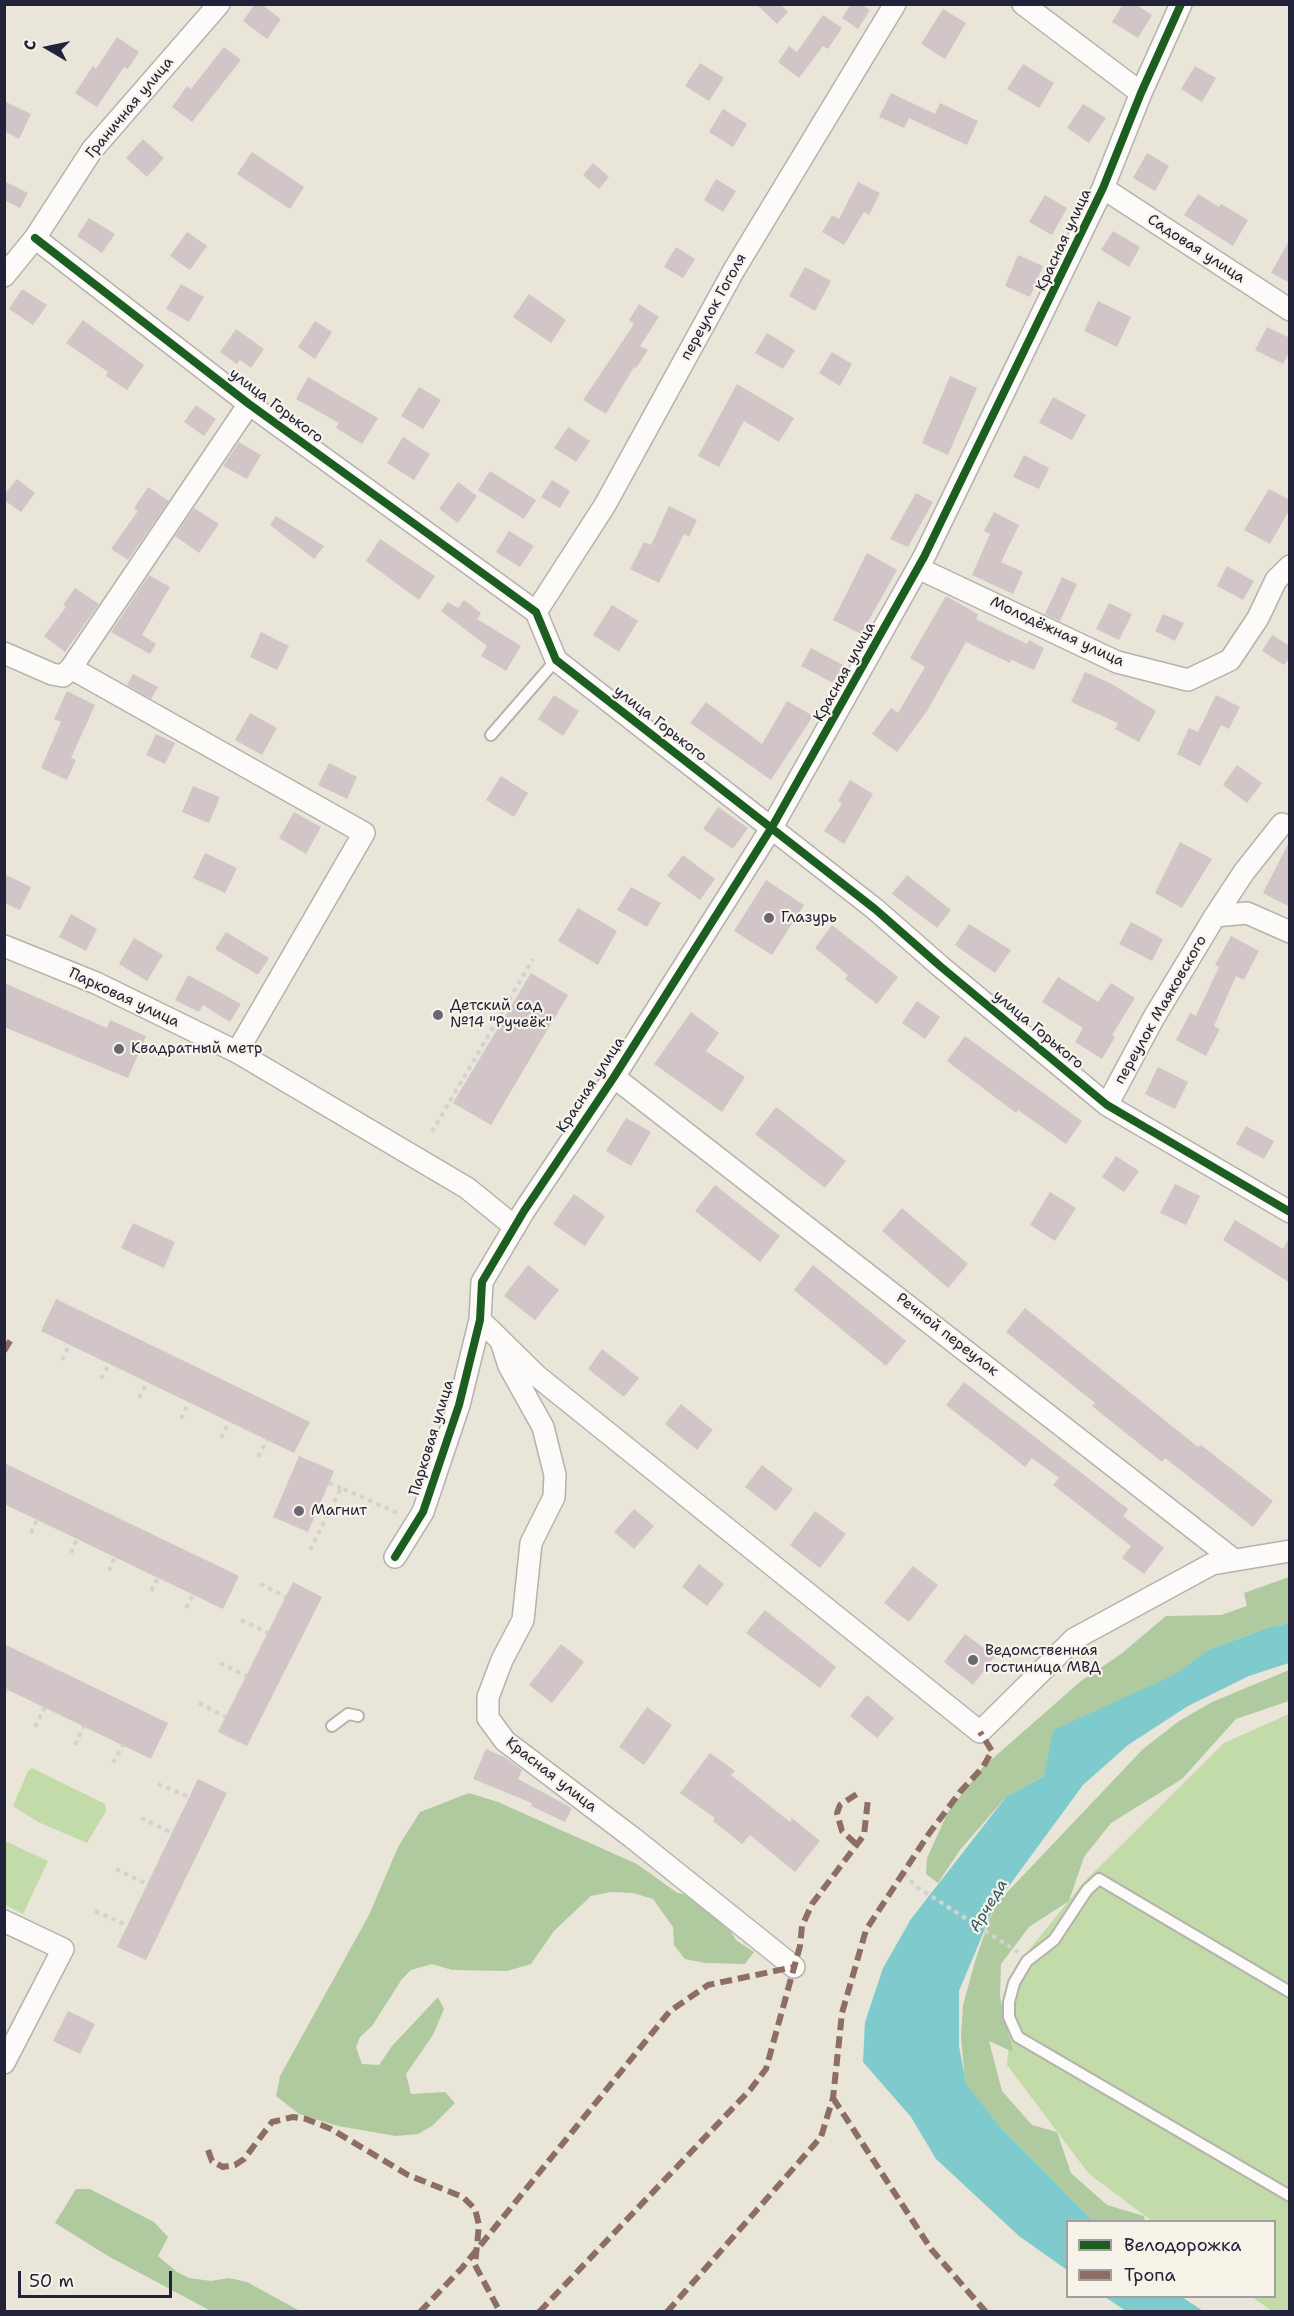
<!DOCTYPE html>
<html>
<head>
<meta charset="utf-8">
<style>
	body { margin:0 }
	#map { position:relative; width:1294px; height:2316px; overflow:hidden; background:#e9e6d9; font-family:"Shantell Sans",sans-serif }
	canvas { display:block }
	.frame { position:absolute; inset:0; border:6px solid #22223b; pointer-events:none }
	.legend { position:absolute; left:1066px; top:2220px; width:210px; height:78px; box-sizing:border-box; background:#f7f3e8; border:2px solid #a29fa3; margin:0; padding:8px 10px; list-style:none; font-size:18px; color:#22223b }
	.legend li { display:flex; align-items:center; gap:12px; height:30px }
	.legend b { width:30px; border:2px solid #a29fa3 }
	.north { position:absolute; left:18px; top:18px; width:60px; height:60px; -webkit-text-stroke:4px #f7f3e8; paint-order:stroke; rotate:279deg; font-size:16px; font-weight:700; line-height:24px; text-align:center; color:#22223b }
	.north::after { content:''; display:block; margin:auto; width:21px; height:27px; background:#22223b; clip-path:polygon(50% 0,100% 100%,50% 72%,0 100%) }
	.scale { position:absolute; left:18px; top:2271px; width:154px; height:27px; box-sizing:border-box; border:3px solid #22223b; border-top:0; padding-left:8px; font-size:18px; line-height:21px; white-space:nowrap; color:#22223b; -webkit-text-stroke:4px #f7f3e8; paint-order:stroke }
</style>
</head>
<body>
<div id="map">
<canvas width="1294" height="2316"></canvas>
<div class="frame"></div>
<ul class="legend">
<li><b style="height:8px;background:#1b5e20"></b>Велодорожка</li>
<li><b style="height:8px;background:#8d6e63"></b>Тропа</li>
</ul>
<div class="north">С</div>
<div class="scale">50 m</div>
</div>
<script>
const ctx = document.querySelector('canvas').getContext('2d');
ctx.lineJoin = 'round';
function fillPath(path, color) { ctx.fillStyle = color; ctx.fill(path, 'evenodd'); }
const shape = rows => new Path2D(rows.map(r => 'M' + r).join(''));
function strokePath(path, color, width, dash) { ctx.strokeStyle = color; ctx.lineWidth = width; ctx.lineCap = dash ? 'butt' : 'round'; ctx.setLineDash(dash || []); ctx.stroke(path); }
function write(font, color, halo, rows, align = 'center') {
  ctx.font = font + ' "Shantell Sans",sans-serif'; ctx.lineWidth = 4.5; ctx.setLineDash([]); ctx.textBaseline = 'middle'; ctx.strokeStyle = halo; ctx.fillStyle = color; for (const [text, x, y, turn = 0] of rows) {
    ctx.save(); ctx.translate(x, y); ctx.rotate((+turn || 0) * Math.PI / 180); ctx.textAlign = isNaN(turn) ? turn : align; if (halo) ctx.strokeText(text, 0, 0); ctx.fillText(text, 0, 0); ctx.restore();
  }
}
fillPath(shape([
	[1289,1714,1289,2311,1272,2311,1252,2297,1274,2296,1274,2222,1152,2221,1089,2174,1007,2065,1016,1966,1083,1883,1224,1743],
	[32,1768,105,1804,106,1811,87,1843,38,1822,13,1806,28,1771],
	[5,1841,48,1861,23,1914,5,1905]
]), '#c2dba9');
fillPath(shape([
	[1289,1577,1289,1623,1267,1628,1208,1650,1044,1776,1006,1797,960,1850,938,1883,926,1874,927,1858,948,1812,983,1767,1081,1681,1121,1654,1166,1616,1221,1615,1247,1606,1244,1593],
	[1289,1670,1289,1701,1236,1719,1182,1779,1111,1823,1084,1857,1069,1901,1029,1927,1001,1964,1000,1997,1013,2052,989,2041,1002,2091,1032,2125,1057,2132,1071,2173,1107,2205,1144,2216,1145,2221,1093,2221,1001,2128,965,2084,961,2037,963,2005,976,1958,995,1905,1143,1749,1179,1721,1212,1702],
	[469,1793,498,1802,637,1864,676,1892,723,1907,736,1918,729,1929,736,1940,754,1952,745,1964,705,1963,685,1959,674,1945,673,1927,653,1899,633,1893,611,1892,591,1896,554,1931,531,1964,507,1971,452,1970,432,1964,411,1970,402,1979,372,2026,360,2037,356,2047,362,2064,379,2065,392,2046,438,1997,444,2009,433,2035,406,2074,411,2094,445,2092,455,2103,432,2126,418,2134,396,2136,338,2126,299,2114,276,2096,280,2076,369,1915,398,1847,420,1812],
	[76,2189,90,2189,154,2222,168,2237,158,2256,177,2272,189,2278,211,2281,229,2278,247,2282,300,2311,211,2311,108,2256,55,2223]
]), '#b0ca9f');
fillPath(shape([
	[1289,1623,1289,1663,1249,1676,1188,1706,1128,1745,1083,1785,995,1905,959,1991,959,2046,966,2084,1001,2128,1093,2221,1068,2222,1067,2270,1019,2236,936,2159,911,2117,863,2062,865,2022,883,1968,911,1919,1006,1797,1044,1776,1053,1730,1174,1675,1208,1650,1267,1628],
	[1105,2297,1182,2297,1203,2311,1126,2311]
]), '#7ecacd');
fillPath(shape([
	[255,4,261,4,281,19,267,39,243,21],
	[756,4,780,4,788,12,777,24],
	[851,4,860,4,870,10,858,29,842,18],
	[1123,4,1135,4,1152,15,1138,38,1112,22],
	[943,9,966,23,945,59,921,44],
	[823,15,842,28,828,49,823,46,799,78,778,62,789,46,797,52],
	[117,37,139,52,128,69,124,67,97,107,75,93,93,66,96,69],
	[224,47,241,60,192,122,172,107,187,86,191,89],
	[700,63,724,78,709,101,685,86],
	[1023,64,1054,83,1039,108,1007,89],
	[1195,66,1216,78,1202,102,1181,89],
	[891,93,935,114,940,103,978,121,967,145,909,118,904,128,879,117],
	[4,101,31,114,19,139,4,131],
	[1083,104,1106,118,1089,143,1067,128],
	[723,109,747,124,733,147,709,132],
	[143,139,164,158,147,177,126,158],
	[252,152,304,187,290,209,237,174],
	[1147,153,1169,166,1155,191,1133,178],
	[593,163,609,177,599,189,583,175],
	[716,179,736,191,723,212,704,200],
	[4,181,28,193,20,208,4,200],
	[858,182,880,193,869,215,864,212,844,245,822,232,832,215,839,219],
	[1198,194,1219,207,1221,204,1248,220,1233,246,1184,215],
	[1045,195,1067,208,1052,235,1029,222],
	[89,218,115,234,102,253,77,236],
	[1113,231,1140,247,1129,267,1101,250],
	[187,232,207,246,190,270,170,256],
	[1290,239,1290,283,1271,273],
	[676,247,695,259,683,278,664,267],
	[1018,255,1043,266,1030,297,1005,286],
	[805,267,831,281,815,311,789,296],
	[181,284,204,297,189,322,166,309],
	[22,289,47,305,33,325,9,309],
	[529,294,566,320,551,343,513,317],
	[1098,301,1131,317,1117,347,1084,331],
	[639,304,659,317,640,346,648,350,636,368,634,367,606,414,583,400,634,324,629,320],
	[83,320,144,365,127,390,106,376,108,372,66,343],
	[315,321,332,332,315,359,298,347],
	[1267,327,1290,338,1290,351,1283,364,1255,350],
	[236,329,264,349,251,368,240,360,237,364,220,352],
	[767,333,795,350,783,369,755,353],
	[832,352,852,364,840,386,819,373],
	[950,376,977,388,948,455,922,443],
	[308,377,378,418,362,444,336,428,339,423,296,399],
	[737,384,794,418,779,442,744,421,719,467,698,456],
	[419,387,441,400,423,429,401,416],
	[1053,397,1086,415,1072,440,1039,423],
	[196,405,216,419,204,436,184,422],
	[568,427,590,441,576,462,554,448],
	[403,437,430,454,414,480,387,463],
	[239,442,261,455,247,479,223,466],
	[1024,455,1049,468,1039,489,1013,477],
	[490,471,536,500,524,519,478,490],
	[17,479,35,493,21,512,4,500,4,495],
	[552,480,570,491,560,508,541,497],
	[458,482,477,496,458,523,439,509],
	[148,487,169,501,128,560,111,549,138,511,134,508],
	[1269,489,1290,500,1290,509,1270,544,1244,530],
	[916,493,933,502,908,547,890,539],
	[669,506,697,520,689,537,684,534,659,583,630,569,644,542,651,545],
	[194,508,219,524,199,553,175,536],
	[994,512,1019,525,1001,562,1023,572,1013,594,972,575,990,534,984,531],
	[276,516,324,546,314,559,270,525],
	[509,531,534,546,520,567,496,552],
	[380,539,435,576,419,600,366,561],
	[867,553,897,570,861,634,833,620],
	[1227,566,1254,581,1243,600,1217,586],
	[149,575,170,587,142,635,156,644,150,654,111,632],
	[1062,577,1077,584,1060,621,1045,614],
	[75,588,99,604,65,652,44,636,66,607,63,605],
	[946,596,978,614,976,619,1027,644,1029,640,1044,648,1034,670,1012,660,1010,663,966,642,927,711,897,752,872,734,891,708,898,713,925,667,910,658],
	[464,600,481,613,477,619,521,646,506,671,481,656,487,646,441,611,448,602,458,608],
	[1109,603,1132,614,1119,640,1096,629],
	[612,605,638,621,619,652,593,635],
	[1163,614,1184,623,1175,641,1155,631],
	[261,632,289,646,277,670,250,657],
	[1272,635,1290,646,1290,657,1284,665,1262,651],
	[811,648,843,665,833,683,801,666],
	[1085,672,1110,683,1156,711,1139,742,1115,729,1118,723,1071,702],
	[133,674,158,687,151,699,127,685],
	[67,691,95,705,71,758,76,760,67,780,41,768,61,722,54,719],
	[554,695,579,711,563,736,538,719],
	[1216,695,1240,707,1229,729,1221,725,1200,766,1177,754,1189,728,1198,732],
	[787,701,813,716,771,780,690,723,706,702,762,744],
	[250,713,277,728,262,755,235,740],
	[156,734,175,743,165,764,146,755],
	[329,763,357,777,347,799,318,785],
	[1237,765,1262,783,1247,803,1223,785],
	[501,776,528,793,514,817,486,800],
	[850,780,873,794,844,844,824,831,842,804,838,801],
	[193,786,220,797,209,823,182,812],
	[718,807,748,828,733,849,703,829],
	[294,812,321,827,306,854,279,838],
	[1290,840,1290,907,1263,893],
	[1180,842,1212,859,1182,908,1155,893],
	[205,853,237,868,225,893,193,878],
	[683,855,715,879,700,900,667,876],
	[4,874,31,887,20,910,4,903],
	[907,875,951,910,937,928,892,894],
	[766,880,804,905,772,955,734,931],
	[631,887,661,903,647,927,617,910],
	[578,908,617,931,598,965,558,941],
	[71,914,97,929,86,951,59,937],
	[1131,922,1163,939,1152,961,1119,944],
	[969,924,1011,950,995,973,955,945],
	[832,925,898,977,877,1004,845,979,848,975,815,948],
	[226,932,269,958,258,975,215,949],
	[1231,936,1259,951,1244,980,1236,976,1214,1026,1220,1029,1206,1056,1176,1040,1190,1013,1196,1016,1219,967,1215,965],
	[134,938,163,955,147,981,119,964],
	[531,973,568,995,491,1125,453,1103],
	[188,975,241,1004,230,1022,203,1005,199,1012,175,1000],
	[1058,977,1098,1002,1111,983,1135,998,1112,1035,1115,1037,1102,1059,1075,1042,1083,1028,1042,1002],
	[4,983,107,1028,110,1020,146,1036,128,1078,4,1027],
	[917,1001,940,1017,925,1039,902,1023],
	[691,1012,719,1033,706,1051,745,1077,722,1112,654,1064],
	[965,1036,1082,1121,1066,1144,1018,1110,1016,1113,947,1061],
	[1158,1067,1188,1082,1175,1109,1145,1094],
	[776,1107,846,1161,825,1188,755,1134],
	[626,1118,651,1132,631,1166,606,1151],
	[1246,1126,1274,1141,1264,1159,1236,1144],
	[1116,1156,1139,1171,1124,1192,1102,1177],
	[1175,1184,1200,1196,1186,1225,1160,1213],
	[715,1185,780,1236,760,1262,695,1211],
	[1050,1192,1076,1208,1055,1241,1030,1225],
	[574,1194,605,1216,585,1246,553,1224],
	[902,1208,968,1264,948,1288,882,1231],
	[1235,1220,1283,1249,1290,1236,1290,1283,1223,1240],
	[133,1223,175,1242,164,1268,121,1248],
	[528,1265,559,1290,535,1320,504,1296],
	[813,1265,906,1341,886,1366,794,1290],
	[56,1299,310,1422,294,1453,41,1331],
	[1025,1308,1198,1447,1201,1445,1273,1501,1253,1527,1165,1458,1162,1462,1092,1406,1095,1403,1006,1332],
	[602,1349,639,1378,624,1397,588,1369],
	[964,1382,1128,1509,1123,1516,1164,1548,1144,1574,1122,1558,1131,1546,1053,1485,1059,1478,1032,1458,1025,1467,946,1405],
	[681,1404,713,1430,697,1450,665,1424],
	[299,1456,334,1471,308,1532,273,1517],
	[4,1463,239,1576,223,1609,4,1504],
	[762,1465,793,1489,776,1511,745,1487],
	[634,1509,654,1526,634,1549,614,1532],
	[815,1511,846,1534,820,1568,790,1545],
	[699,1564,724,1584,707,1606,682,1587],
	[913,1566,938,1585,909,1622,884,1603],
	[293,1582,322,1597,247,1746,218,1732],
	[765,1610,836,1667,820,1688,746,1633],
	[965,1634,995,1656,973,1685,944,1662],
	[4,1644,168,1723,151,1759,4,1688],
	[561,1644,584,1662,552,1703,529,1685],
	[867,1695,894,1718,877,1738,850,1716],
	[647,1707,672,1725,644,1765,619,1747],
	[486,1749,506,1758,522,1770,518,1779,572,1808,565,1822,531,1806,532,1803,473,1779],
	[710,1753,735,1771,731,1775,790,1822,792,1818,820,1841,795,1872,750,1835,742,1844,713,1821,715,1818,680,1793],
	[198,1779,227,1793,146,1960,117,1947],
	[68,2011,95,2024,80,2054,53,2041]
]), '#d1c5c7');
const service = shape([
	[491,735,556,660],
	[332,1726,348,1714,358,1716],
	[1290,1992,1099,1879,1087,1890,1054,1940,1027,1961,1014,1983,1009,2002,1009,2017,1018,2037,1290,2196]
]);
const minor = shape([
	[1023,4,1141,93],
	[1103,188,1290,310],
	[35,238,249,404,536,612,556,660,875,909,940,966,1107,1105,1290,1212],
	[4,276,35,238,92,150,219,4],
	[918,568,1117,662,1188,680,1230,660,1258,618,1276,580,1290,566],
	[536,612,605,505,734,270,895,4],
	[4,653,52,674,63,676,71,668],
	[1215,916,1244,872,1282,824],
	[4,946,96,983,237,1052,467,1188,515,1227],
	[237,1052,364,833,71,668,249,404],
	[614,1077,1234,1560],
	[1107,1105,1153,1019,1215,916,1247,913,1290,932],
	[480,1320,537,1376,980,1732,1074,1639,1212,1564,1290,1551],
	[502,1344,509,1366,543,1427,555,1475,554,1497,531,1543,523,1620,502,1660,488,1697,488,1718,505,1741,633,1838,794,1967],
	[395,1557,423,1512,459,1405,480,1320,482,1282,524,1211,614,1077,772,827,924,557,1103,188,1141,93,1181,4],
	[4,1921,63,1949,4,2063]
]);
strokePath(service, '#b4b2ac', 14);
strokePath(minor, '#b4b2ac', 24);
strokePath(shape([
	[432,1132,533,959],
	[62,1360,69,1345],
	[101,1379,109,1364],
	[139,1398,147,1382],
	[181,1419,189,1402],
	[221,1438,229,1422],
	[258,1457,267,1440],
	[329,1483,341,1488],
	[31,1533,37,1520],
	[310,1550,341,1488,400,1514],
	[71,1553,77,1539],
	[109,1571,115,1557],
	[260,1584,286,1597],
	[151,1591,158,1578],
	[186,1608,193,1595],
	[241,1620,268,1633],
	[220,1663,246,1676],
	[4,1693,6,1689],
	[199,1703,226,1717],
	[35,1727,45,1707],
	[75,1745,84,1726],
	[113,1763,123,1745],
	[158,1784,189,1797],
	[141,1818,172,1833],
	[116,1869,147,1884],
	[904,1874,917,1887,1018,1952],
	[95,1911,127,1925]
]), '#d4d2d0', 4, [4.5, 4.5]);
strokePath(service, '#fcfbf9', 10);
strokePath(minor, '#fcfbf9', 21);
strokePath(shape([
	[4,1351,13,1336],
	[856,1844,842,1831,837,1813,840,1805,857,1794],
	[833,2098,931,2249,986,2312],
	[208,2150,212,2161,223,2167,235,2165,244,2159,272,2122,293,2117,306,2119,331,2129,408,2175,463,2197,475,2209,479,2225,475,2265,500,2312],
	[420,2312,462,2268,670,2011,708,1985,794,1967],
	[539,2312,750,2090,766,2069,800,1946,802,1926,812,1904,864,1835,868,1799],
	[667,2312,821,2137,833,2098,842,2013,866,1930,928,1835,960,1792,983,1767,992,1751,980,1732]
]), '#8d6e63', 6, [12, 6]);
strokePath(shape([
	[35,238,249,404,536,612,556,660,875,909,940,966,1107,1105,1290,1212],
	[395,1557,423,1512,459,1405,480,1320,482,1282,524,1211,614,1077,772,827,924,557,1103,188,1141,93,1181,4]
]), '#1b5e20', 8);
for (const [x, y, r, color] of [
	[769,918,6,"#686772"],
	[438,1015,6,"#686772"],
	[119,1049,6,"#686772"],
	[299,1511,6,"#686772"],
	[973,1660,6,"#686772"]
]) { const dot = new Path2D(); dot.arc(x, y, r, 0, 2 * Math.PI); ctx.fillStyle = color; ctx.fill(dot); strokePath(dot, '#f7f3e8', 2); }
write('15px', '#22223b', '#f7f3e8', [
	["Граничная улица",130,108,-50],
	["Красная улица",1064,240,-65],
	["Садовая улица",1196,249,33],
	["переулок Гоголя",714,307,-61],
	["улица Горького",276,406,37],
	["Молодёжная улица",1057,632,25],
	["Красная улица",845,672,-61],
	["улица Горького",660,724,38],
	["Парковая улица",124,998,25],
	["переулок Маяковского",1161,1010,-60],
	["улица Горького",1038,1030,40],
	["Красная улица",591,1085,-57],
	["Речной переулок",947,1335,38],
	["Парковая улица",432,1438,-73],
	["Красная улица",551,1775,38]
]);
write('15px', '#22223b', '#f7f3e8', [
	["Глазурь",781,918],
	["Детский сад",450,1006],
	["№14 \"Ручеёк\"",450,1023],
	["Квадратный метр",131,1049],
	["Магнит",311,1511],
	["Ведомственная",985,1651],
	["гостиница МВД",985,1668]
], 'left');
write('italic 16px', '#32596c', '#f7f3e8', [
	["Арчеда",989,1906,-59]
]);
</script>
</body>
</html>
